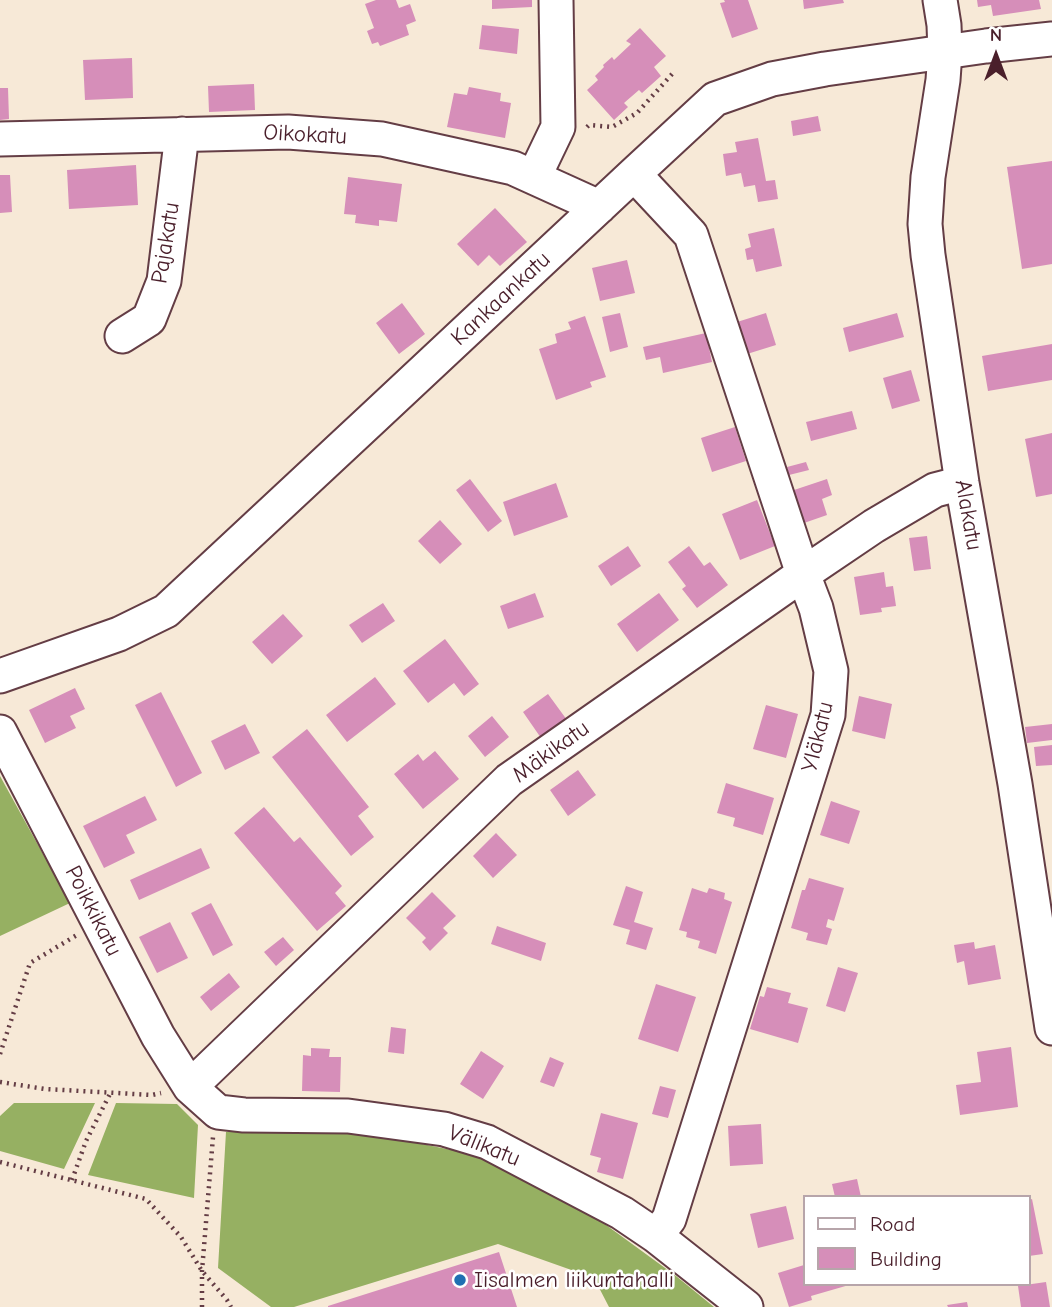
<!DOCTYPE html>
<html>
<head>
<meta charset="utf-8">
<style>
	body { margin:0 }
	#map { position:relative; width:1052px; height:1307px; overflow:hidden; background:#f7e9d7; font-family:"Comic Neue",sans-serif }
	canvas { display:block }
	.legend { position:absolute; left:803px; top:1195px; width:228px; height:91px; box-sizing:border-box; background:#fff; border:2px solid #b7a5aa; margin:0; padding:9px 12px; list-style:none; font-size:21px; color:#4a1f2b }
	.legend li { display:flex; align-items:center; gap:14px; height:35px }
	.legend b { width:35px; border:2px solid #b7a5aa }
	.north { position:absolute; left:961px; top:21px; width:70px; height:70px; -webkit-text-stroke:5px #fff; paint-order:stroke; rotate:0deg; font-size:19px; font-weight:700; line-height:28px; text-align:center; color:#4a1f2b }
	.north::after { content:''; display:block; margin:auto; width:24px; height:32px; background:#4a1f2b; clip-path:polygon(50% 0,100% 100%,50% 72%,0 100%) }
</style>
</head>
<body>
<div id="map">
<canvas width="1052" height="1307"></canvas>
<ul class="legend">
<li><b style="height:9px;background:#fff"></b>Road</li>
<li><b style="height:19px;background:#d68eb9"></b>Building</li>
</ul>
<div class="north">N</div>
</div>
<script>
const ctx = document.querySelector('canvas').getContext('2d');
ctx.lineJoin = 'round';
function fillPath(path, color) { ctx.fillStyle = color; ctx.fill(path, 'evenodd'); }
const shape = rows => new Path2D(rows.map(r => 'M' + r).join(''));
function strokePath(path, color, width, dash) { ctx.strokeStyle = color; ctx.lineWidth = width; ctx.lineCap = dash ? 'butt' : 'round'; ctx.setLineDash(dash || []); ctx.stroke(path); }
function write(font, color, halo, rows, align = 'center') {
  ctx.font = font + ' "Comic Neue",sans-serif'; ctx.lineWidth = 5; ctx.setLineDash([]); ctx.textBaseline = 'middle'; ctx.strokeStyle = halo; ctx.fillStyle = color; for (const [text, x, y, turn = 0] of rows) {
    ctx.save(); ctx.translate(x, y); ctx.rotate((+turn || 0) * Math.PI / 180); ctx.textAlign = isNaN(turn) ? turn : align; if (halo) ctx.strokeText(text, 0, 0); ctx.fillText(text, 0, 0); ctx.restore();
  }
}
fillPath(shape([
	[0,776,70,903,0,936],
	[14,1103,95,1103,64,1169,0,1151,0,1116],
	[116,1103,177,1104,198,1125,194,1198,88,1175],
	[354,1130,476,1155,591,1214,676,1276,714,1307,609,1307,594,1278,498,1244,294,1307,271,1307,218,1268,226,1132]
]), '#96b062');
fillPath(shape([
	[376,0,396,0,399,8,410,4,416,21,406,25,409,35,380,46,378,42,372,44,367,31,374,28,365,4],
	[492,0,532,0,532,7,492,9],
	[724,0,748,0,758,29,732,38,720,3,725,2],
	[803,0,843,0,844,3,804,9],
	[977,0,1039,0,1041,9,993,16,991,5,978,7],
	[482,25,519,29,517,54,479,49],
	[640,28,666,56,654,67,661,76,642,93,639,90,624,103,628,107,614,120,587,90,598,80,595,76,604,67,603,65,612,57,614,60,631,44,626,41],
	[132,58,133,98,85,100,83,60],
	[254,84,255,110,209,112,208,86],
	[469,87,501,93,500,101,511,103,505,138,447,127,454,93,467,95],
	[0,88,8,88,9,119,0,120],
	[818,116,821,131,793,136,791,121],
	[758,138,766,181,775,180,778,199,758,202,755,185,744,187,741,173,726,176,723,154,737,152,735,142],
	[1052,161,1052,264,1022,269,1007,167],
	[136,165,138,205,69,209,67,170],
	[0,175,10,175,12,212,0,213],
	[348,177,402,184,397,222,379,220,379,226,355,223,356,215,344,214],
	[495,208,527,242,500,266,489,255,478,266,457,244],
	[774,228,782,266,756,272,753,259,747,260,745,249,751,247,748,234],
	[627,260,635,293,600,301,592,268],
	[402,303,425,334,399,354,376,323],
	[620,313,628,347,610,352,602,317],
	[766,313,776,345,747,354,737,322],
	[897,313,904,337,849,352,843,328],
	[585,316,606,377,590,382,592,387,556,400,539,349,557,343,555,334,571,329,568,322],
	[706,333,712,362,663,373,660,357,646,360,643,347],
	[1052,344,1052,380,988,391,982,356],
	[911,370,920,401,892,409,883,378],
	[852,411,857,429,811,441,806,422],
	[735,427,746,461,712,472,701,438],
	[1052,433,1052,494,1036,497,1025,439],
	[806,462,809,470,789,475,787,467],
	[470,479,502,521,488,532,456,490],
	[827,479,832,495,822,499,827,515,804,523,794,490],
	[556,483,568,517,514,536,503,502],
	[757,500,775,546,740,560,722,514],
	[440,520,462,544,440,564,418,541],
	[927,536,931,569,914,571,909,538],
	[628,546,641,566,611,586,598,566],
	[689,546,704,566,710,562,728,585,697,608,682,589,686,586,668,562],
	[884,572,886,587,893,586,896,606,881,608,882,612,860,615,854,577],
	[535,593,544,617,508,629,500,606],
	[659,593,679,620,637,652,617,624],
	[383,603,395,621,362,643,349,625],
	[283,614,303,636,272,664,252,642],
	[445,639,479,684,464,696,454,683,428,703,403,671],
	[375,677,396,704,347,742,326,715],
	[75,688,85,709,70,716,76,728,45,743,29,710],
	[161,692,202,773,176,787,135,705],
	[548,694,567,720,541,738,523,712],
	[859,696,892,704,885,739,852,731],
	[766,705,798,714,786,758,753,749],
	[492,716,509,737,485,757,468,736],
	[245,724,260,753,225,770,211,741],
	[1052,724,1052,740,1027,743,1025,727],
	[307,729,369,807,358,816,374,837,351,856,272,757],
	[1052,745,1052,765,1036,766,1034,747],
	[435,751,459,779,423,809,394,774,418,754,423,761],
	[578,770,596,795,568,816,550,790],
	[726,783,774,798,763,835,733,826,735,818,717,813],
	[145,796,157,820,126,835,135,853,104,868,83,826],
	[831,801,860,811,849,844,820,835],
	[264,807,294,842,300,837,342,886,335,893,346,906,317,931,234,833],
	[496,833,517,855,493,878,473,856],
	[201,848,210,868,139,900,130,880],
	[809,878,844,888,834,921,828,919,826,927,832,929,827,945,806,940,808,933,791,928,802,890,805,890],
	[626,886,643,892,634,922,653,928,646,950,626,944,630,930,613,925],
	[692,888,707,893,709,888,725,893,724,899,732,902,716,954,698,948,700,941,686,937,687,932,679,930],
	[432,892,456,916,443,928,448,933,430,951,422,942,426,938,406,918],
	[211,903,233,945,213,956,191,913],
	[170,922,188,958,157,973,139,937],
	[497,926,546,943,541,961,491,944],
	[283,937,294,950,276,966,264,952],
	[974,942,975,949,995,945,1001,979,968,985,964,961,957,963,954,945],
	[838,967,858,973,845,1012,826,1006],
	[229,973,240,987,211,1011,200,997],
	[656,984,696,997,678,1052,638,1039],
	[767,987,791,993,788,1003,808,1008,798,1043,750,1029,760,996,764,997],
	[391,1027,406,1029,404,1054,388,1052],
	[1011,1047,1018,1107,960,1115,956,1085,981,1082,977,1052],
	[311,1048,330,1049,329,1057,341,1057,340,1092,302,1091,303,1055,311,1056],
	[481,1051,504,1066,483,1099,460,1084],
	[550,1057,564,1063,554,1087,540,1082],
	[660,1086,676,1090,668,1118,652,1114],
	[601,1113,638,1123,623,1179,597,1172,601,1158,590,1155],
	[761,1124,763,1164,730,1166,728,1126],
	[857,1179,861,1197,835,1197,832,1184],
	[1032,1199,1043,1254,1029,1256,1029,1200],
	[786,1206,794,1239,758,1248,750,1214],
	[499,1252,517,1307,328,1307,328,1306],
	[804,1265,805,1284,849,1285,811,1296,812,1300,789,1307,778,1273],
	[1046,1282,1050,1307,1021,1307,1018,1286],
	[967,1302,968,1307,948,1307,947,1305]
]), '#d68eb9');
const minor = shape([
	[940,0,944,25,945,52,943,80,928,177,925,224,928,255,962,483,1015,784,1052,1028],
	[0,139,288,132,382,139,513,168,599,207],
	[634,174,691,235,803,574,816,608,831,671,828,715,669,1219,656,1236],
	[534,177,558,127,556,0],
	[122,336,149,319,164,281,182,134],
	[0,676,119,634,166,611,371,420,634,174,715,99,772,79,825,69,986,46,1052,39],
	[0,732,158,1036,190,1087,218,1112,244,1115,348,1116,444,1129,487,1142,622,1213,656,1236,746,1307],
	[190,1087,509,780,803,574,874,526,935,490,962,483]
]);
strokePath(minor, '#643d45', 37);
strokePath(shape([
	[587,127,589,125,612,127,637,113,673,73],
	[0,1054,30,963,77,935],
	[0,1082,45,1089,152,1095,161,1093],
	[0,1162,146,1199,181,1237,202,1271,227,1300,231,1307],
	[72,1180,86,1141,111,1092],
	[202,1307,202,1271,213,1137]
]), '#643d45', 4.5, [2, 5]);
strokePath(minor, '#fff', 33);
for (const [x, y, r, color] of [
	[460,1280,7,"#1f6fb2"]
]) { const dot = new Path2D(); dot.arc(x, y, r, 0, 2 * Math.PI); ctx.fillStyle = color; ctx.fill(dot); strokePath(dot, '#fff', 2.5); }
write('23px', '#4a1f2b', '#fff', [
	["Oikokatu",305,135,3],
	["Pajakatu",166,243,-81],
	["Kankaankatu",501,299,-43],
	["Alakatu",968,515,80],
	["Yläkatu",818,737,-76],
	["Mäkikatu",551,752,-36],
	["Poikkikatu",93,911,63],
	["Välikatu",484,1146,22]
]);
write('23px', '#4a1f2b', '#fff', [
	["Iisalmen liikuntahalli",474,1280]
], 'left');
</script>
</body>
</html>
